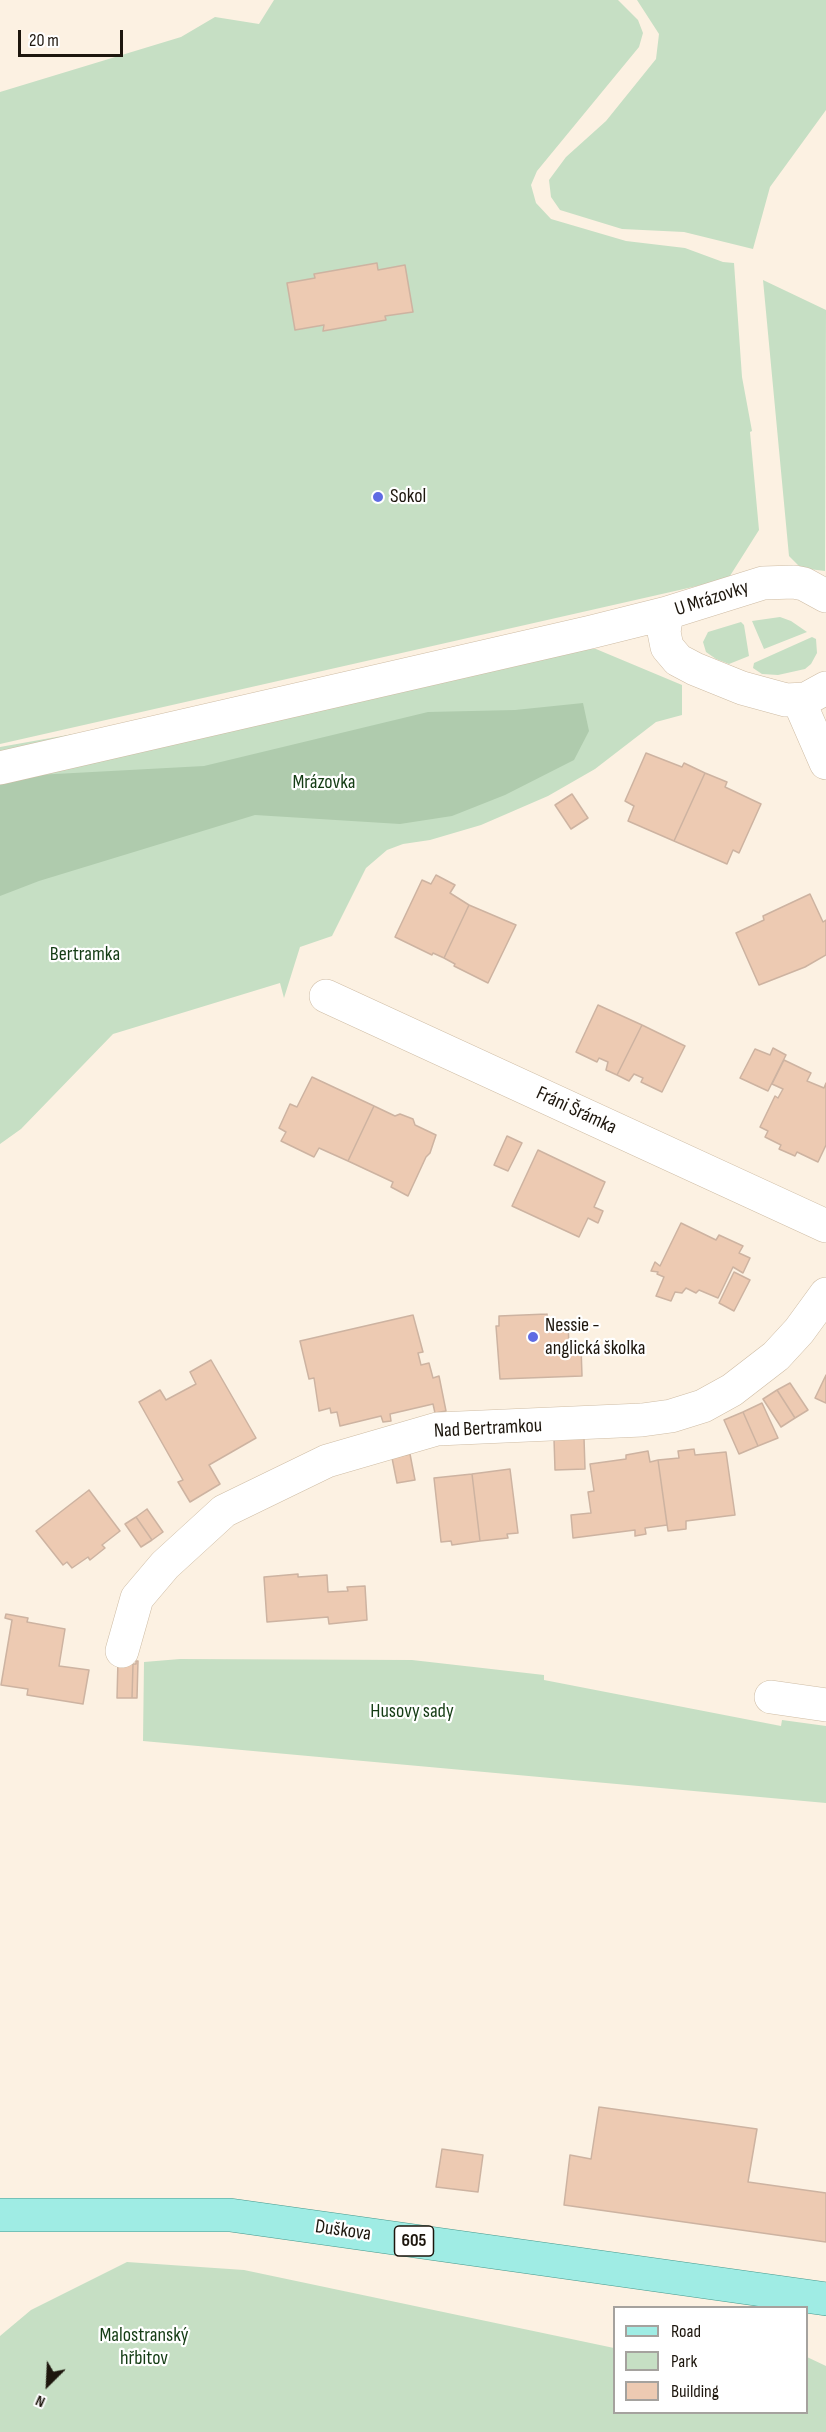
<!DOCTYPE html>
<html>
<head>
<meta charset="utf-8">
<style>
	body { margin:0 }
	#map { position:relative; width:826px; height:2432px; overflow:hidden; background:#fcf1e2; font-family:"Sofia Sans Condensed",sans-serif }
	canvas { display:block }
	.legend { position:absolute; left:613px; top:2306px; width:195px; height:108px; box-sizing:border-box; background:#fff; border:2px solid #a5a29e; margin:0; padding:8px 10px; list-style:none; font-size:18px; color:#1d160d }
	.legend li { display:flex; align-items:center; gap:12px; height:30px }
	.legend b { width:30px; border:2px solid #a5a29e }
	.north { position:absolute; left:18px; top:2354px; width:60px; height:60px; -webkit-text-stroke:4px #fff; paint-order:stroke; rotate:204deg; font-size:16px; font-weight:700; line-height:24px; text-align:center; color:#1d160d }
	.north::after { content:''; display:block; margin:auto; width:21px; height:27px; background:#1d160d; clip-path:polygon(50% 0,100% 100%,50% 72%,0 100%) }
	.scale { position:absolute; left:18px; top:30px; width:105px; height:27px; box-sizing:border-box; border:3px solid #1d160d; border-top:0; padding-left:8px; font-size:18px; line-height:21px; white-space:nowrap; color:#1d160d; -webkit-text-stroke:4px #fff; paint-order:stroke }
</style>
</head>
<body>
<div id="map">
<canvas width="826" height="2432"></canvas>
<ul class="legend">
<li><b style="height:8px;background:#9fece4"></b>Road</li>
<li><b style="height:16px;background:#c6dfc4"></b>Park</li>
<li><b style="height:16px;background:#edcab2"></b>Building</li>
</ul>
<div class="north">N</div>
<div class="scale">20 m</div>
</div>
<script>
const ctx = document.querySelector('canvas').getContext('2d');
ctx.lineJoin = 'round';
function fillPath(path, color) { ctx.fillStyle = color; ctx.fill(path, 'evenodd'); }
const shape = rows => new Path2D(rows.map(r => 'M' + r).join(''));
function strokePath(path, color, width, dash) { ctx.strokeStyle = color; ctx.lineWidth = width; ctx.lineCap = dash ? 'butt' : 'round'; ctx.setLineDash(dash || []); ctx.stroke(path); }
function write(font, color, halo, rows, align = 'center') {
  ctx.font = font + ' "Sofia Sans Condensed",sans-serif'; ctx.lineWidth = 4.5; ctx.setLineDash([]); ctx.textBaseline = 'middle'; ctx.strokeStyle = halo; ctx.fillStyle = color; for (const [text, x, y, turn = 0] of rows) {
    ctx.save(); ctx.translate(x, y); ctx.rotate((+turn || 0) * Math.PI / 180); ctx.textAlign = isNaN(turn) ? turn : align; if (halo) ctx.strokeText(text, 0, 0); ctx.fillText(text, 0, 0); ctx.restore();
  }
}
fillPath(shape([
	[274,0,618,0,638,20,643,33,639,47,537,171,531,185,536,203,551,219,626,241,685,248,723,262,734,263,742,377,752,431,750,432,759,530,728,579,0,744,0,92,181,37,215,17,259,24],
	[637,0,826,0,826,110,770,187,753,249,684,232,622,229,560,210,551,197,549,180,566,157,606,121,656,59,659,34],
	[763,280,826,310,825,571,801,568,789,556],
	[780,617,791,621,807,632,764,649,752,621],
	[741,622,744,625,749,656,729,664,716,659,706,652,703,642,708,632],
	[812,637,816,639,817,653,811,664,805,669,778,675,762,674,753,668,754,663],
	[596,649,682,685,682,715,656,722,595,769,548,796,481,825,430,840,403,844,387,850,366,868,332,936,300,947,284,998,280,983,113,1034,21,1129,0,1144,0,747,546,650],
	[180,1659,412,1660,544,1675,544,1680,781,1726,782,1720,826,1726,826,1803,143,1741,144,1662],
	[127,2262,244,2270,614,2348,614,2412,806,2412,807,2357,826,2366,826,2432,0,2432,0,2336,31,2310]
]), '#c6dfc4');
fillPath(shape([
	[583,703,589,731,574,760,505,795,452,816,400,824,255,815,39,881,0,896,0,781,18,776,204,766,428,712,515,710]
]), '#afcbad');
const building = shape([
	[377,263,378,270,405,265,413,312,385,316,386,320,323,331,324,325,295,330,287,283,315,278,314,274,377,263],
	[646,753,682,767,684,763,705,773,674,841,628,821,634,806,625,801,646,753],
	[705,773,727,782,725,787,761,804,739,853,733,850,727,864,674,841,705,773],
	[572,794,588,818,571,829,555,805,572,794],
	[436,875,455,885,450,893,469,905,444,958,433,953,432,955,395,937,422,880,431,884,436,875],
	[810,894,823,922,826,920,826,955,805,967,759,985,736,933,764,920,763,916,810,894],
	[469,905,516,925,488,983,454,966,455,964,444,958,469,905],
	[598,1005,642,1025,617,1075,606,1070,608,1062,599,1058,597,1062,576,1052,598,1005],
	[642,1025,685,1046,662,1092,641,1082,643,1078,634,1074,629,1081,617,1075,642,1025],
	[773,1048,786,1055,768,1091,740,1078,755,1049,770,1055,773,1048],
	[784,1060,811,1073,807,1081,824,1088,826,1083,826,1145,818,1162,797,1152,795,1156,779,1149,781,1145,765,1137,768,1131,760,1127,775,1096,778,1098,783,1089,772,1084,784,1060],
	[312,1077,374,1106,348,1161,319,1148,314,1157,281,1141,286,1132,279,1128,290,1104,297,1107,312,1077],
	[374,1106,395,1116,400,1114,413,1119,415,1125,436,1135,430,1153,426,1157,408,1196,391,1187,393,1182,348,1161,374,1106],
	[507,1136,522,1143,508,1171,494,1165,507,1136],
	[538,1150,605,1182,594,1207,603,1211,598,1223,588,1218,579,1237,512,1206,538,1150],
	[681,1223,716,1240,719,1235,743,1246,739,1253,750,1258,743,1273,733,1267,718,1298,699,1290,696,1293,686,1288,682,1293,675,1292,671,1301,656,1296,664,1277,657,1274,658,1272,651,1271,655,1262,660,1266,681,1223],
	[734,1272,750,1280,734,1311,719,1303,734,1272],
	[547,1314,548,1324,568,1323,569,1347,581,1346,582,1376,500,1379,496,1326,499,1326,499,1316,547,1314],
	[413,1315,423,1352,418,1353,421,1365,429,1363,433,1378,439,1376,446,1411,435,1413,433,1404,390,1414,391,1421,383,1422,381,1416,340,1426,337,1412,331,1413,330,1408,319,1411,314,1378,309,1379,300,1341,413,1315],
	[211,1360,256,1438,209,1465,220,1484,190,1502,178,1482,183,1480,139,1402,160,1390,166,1400,196,1384,190,1372,211,1360],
	[826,1375,826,1403,815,1398,826,1375],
	[790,1383,808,1410,795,1418,777,1390,790,1383],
	[777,1390,795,1418,781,1427,763,1399,777,1390],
	[762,1403,778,1438,758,1446,743,1412,762,1403],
	[743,1412,758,1446,739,1454,724,1420,743,1412],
	[584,1438,585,1469,555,1470,554,1439,584,1438],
	[694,1449,695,1455,726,1452,735,1515,686,1521,686,1529,668,1531,658,1460,679,1458,678,1451,694,1449],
	[648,1451,650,1462,658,1460,667,1525,645,1528,646,1534,635,1536,635,1530,573,1538,571,1515,591,1513,588,1492,594,1491,590,1464,626,1459,626,1455,648,1451],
	[410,1454,415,1480,397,1483,392,1458,410,1454],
	[510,1469,518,1533,507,1534,508,1538,480,1541,472,1474,510,1469],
	[472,1474,480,1541,452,1545,451,1541,441,1542,434,1478,472,1474],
	[89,1490,120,1531,102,1545,105,1548,90,1560,88,1557,72,1568,67,1562,63,1565,36,1531,89,1490],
	[147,1509,163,1532,152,1540,136,1517,147,1509],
	[136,1517,152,1540,141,1547,125,1524,136,1517],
	[298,1574,298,1577,327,1575,328,1592,348,1591,347,1587,365,1586,367,1620,329,1624,328,1617,267,1622,264,1577,298,1574],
	[6,1614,28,1618,27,1622,65,1629,59,1666,89,1670,83,1704,27,1695,28,1689,1,1685,12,1620,5,1618,6,1614],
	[118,1660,121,1664,133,1664,132,1698,117,1698,118,1660],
	[136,1661,138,1661,137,1698,132,1698,133,1664,136,1664,136,1661],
	[599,2107,757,2129,748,2182,826,2193,826,2242,564,2205,570,2155,591,2159,599,2107],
	[442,2149,483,2155,478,2192,436,2187,442,2149]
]);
fillPath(building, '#edcab2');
strokePath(building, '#cdb3a1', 1.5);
const minor = shape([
	[667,613,664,632,667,647,678,660,695,669,742,688,786,700,806,699,826,688],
	[799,701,826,763],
	[0,768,591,632,667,613,763,583,794,582,804,584,826,596],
	[326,996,826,1226],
	[122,1651,137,1598,165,1565,224,1511,327,1461,437,1429,642,1420,671,1416,703,1406,732,1390,776,1356,799,1331,826,1294],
	[771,1697,826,1705]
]);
const primary = shape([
	[0,2215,230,2215,826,2299]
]);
strokePath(minor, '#cebca4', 34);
strokePath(primary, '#48998d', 34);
strokePath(minor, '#fff', 33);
strokePath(primary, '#9fece4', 33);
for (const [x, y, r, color] of [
	[378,497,6,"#5f6be3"],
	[533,1337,6,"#5f6be3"]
]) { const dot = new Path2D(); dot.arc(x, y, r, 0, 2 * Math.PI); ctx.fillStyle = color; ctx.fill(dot); strokePath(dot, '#fff', 2); }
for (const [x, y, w] of [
	[414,2241,39]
]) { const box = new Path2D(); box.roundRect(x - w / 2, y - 15, w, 30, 4.5); ctx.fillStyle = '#fff'; ctx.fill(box); strokePath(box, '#1d160d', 1.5); }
write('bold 18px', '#1d160d', null, [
	["605",414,2241]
]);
write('20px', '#1d160d', '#fff', [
	["Sokol",390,497],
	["Nessie -",545,1326],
	["anglická školka",545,1349]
], 'left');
write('20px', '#1d160d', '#fff', [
	["U Mrázovky",712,599,-18],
	["Fráni Šrámka",576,1111,25],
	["Nad Bertramkou",488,1429,-3],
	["Duškova",343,2231,8]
]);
write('20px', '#143c14', '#fff', [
	["Mrázovka",324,783],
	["Bertramka",85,955],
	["Husovy sady",412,1712],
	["Malostranský",144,2336],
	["hřbitov",144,2359]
]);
</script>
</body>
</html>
